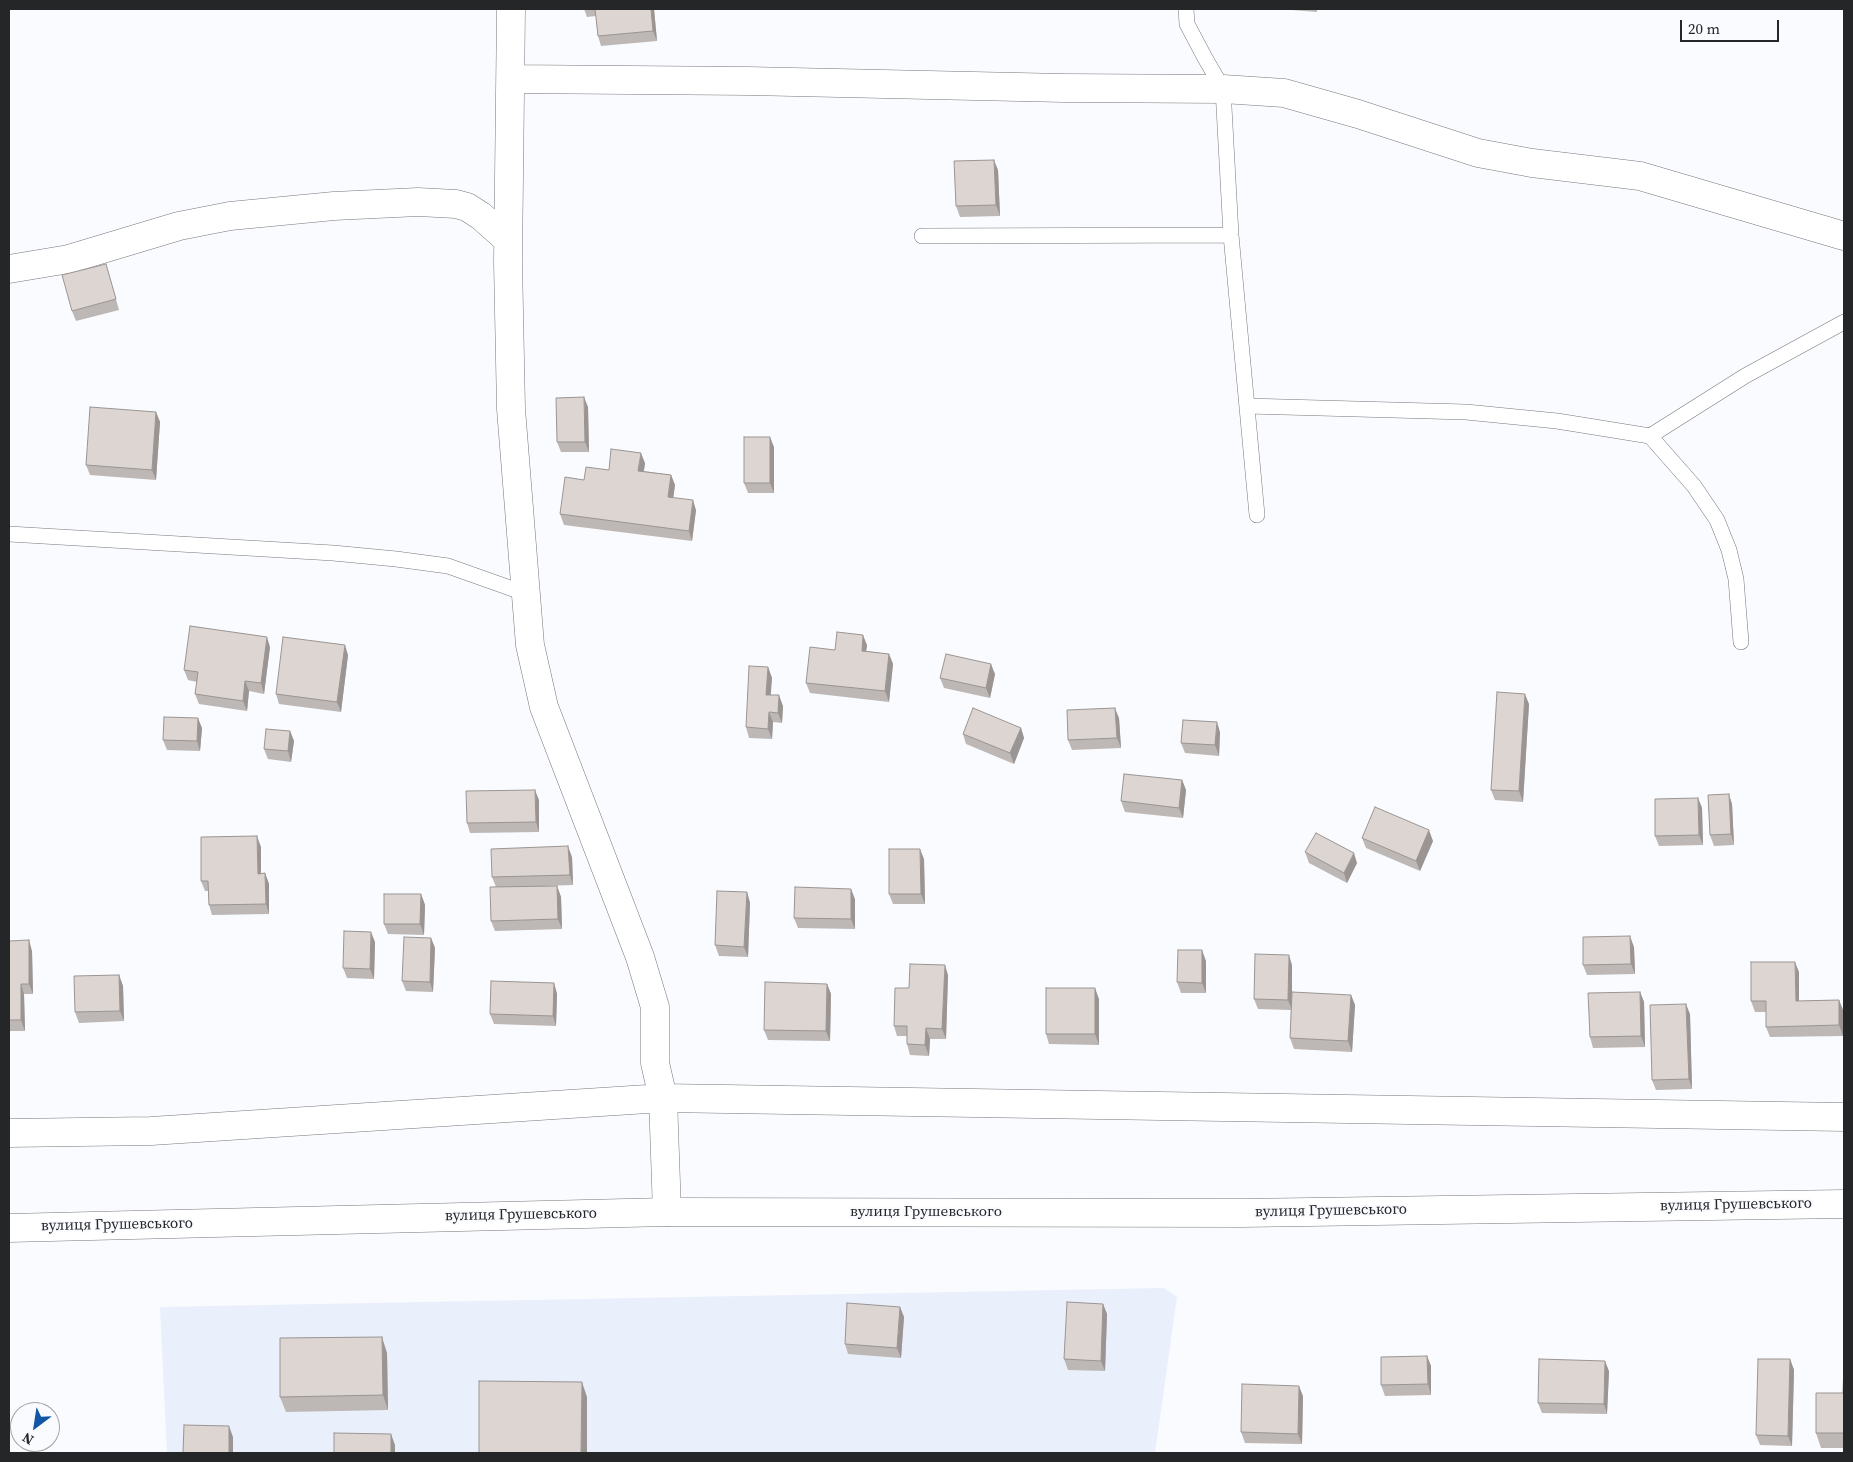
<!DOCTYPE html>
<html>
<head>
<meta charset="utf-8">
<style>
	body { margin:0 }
	#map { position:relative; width:1853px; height:1462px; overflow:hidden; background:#fafbfe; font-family:"Source Serif 4",serif }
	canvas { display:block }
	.frame { position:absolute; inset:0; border:10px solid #252628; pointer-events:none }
	.north { position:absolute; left:10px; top:1402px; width:50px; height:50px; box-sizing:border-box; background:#fafbfe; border:1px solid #a5a6a8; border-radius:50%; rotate:211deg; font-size:14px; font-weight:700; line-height:20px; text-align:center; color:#252628 }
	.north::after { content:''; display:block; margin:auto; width:18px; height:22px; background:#1157a6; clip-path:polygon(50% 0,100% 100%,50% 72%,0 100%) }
	.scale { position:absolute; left:1680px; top:20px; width:99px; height:22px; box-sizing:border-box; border:2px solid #252628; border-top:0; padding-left:6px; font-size:15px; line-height:18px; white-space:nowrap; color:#252628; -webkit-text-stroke:4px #fafbfe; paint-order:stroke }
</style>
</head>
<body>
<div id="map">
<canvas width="1853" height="1462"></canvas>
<div class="frame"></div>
<div class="north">N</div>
<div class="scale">20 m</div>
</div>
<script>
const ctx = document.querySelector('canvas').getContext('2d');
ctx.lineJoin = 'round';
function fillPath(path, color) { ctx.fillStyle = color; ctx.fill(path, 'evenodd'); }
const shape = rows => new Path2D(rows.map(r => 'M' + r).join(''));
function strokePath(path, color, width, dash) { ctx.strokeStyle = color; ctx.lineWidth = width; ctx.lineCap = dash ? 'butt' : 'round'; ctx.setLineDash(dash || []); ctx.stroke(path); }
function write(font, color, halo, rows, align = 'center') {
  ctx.font = font + ' "Source Serif 4",serif'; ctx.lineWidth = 4; ctx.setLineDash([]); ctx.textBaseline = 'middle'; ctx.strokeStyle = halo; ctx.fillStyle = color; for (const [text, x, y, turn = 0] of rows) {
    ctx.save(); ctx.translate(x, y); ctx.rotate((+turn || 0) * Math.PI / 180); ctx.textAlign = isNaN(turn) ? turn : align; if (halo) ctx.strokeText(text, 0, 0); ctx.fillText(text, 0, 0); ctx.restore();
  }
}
fillPath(shape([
	[1164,1288,1177,1297,1155,1453,167,1453,160,1307]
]), '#eaeffc');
const service = shape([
	[1186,9,1187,24,1205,58,1223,89,1231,235,1257,515],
	[922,236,1231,235],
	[1247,406,1466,412,1557,421,1650,436,1694,486,1717,520,1729,550,1736,579,1741,642],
	[1650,436,1745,376,1844,322],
	[9,534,333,553,396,559,448,566,527,594]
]);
const minor = shape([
	[511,9,508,262,511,409,530,645,544,707,640,957,655,1007,655,1063,663,1098,667,1212],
	[511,79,748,81,1064,88,1223,89,1284,93,1358,114,1478,153,1532,163,1640,176,1844,236],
	[9,269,69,259,179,226,230,216,334,206,418,202,456,204,467,207,481,216,508,240],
	[9,1133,151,1131,663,1098,1844,1117]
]);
const trunk = shape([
	[9,1228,667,1212,1242,1213,1844,1204]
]);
strokePath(service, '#76787e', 16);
strokePath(minor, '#76787e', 29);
strokePath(trunk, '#76787e', 29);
strokePath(service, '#fff', 15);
strokePath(minor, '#fff', 28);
strokePath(trunk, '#fff', 28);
fillPath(shape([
	[584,9,654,9,657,41,601,46,598,36,596,16,587,17],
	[1279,9,1317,9,1317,12],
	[998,170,1000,216,960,217,956,206],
	[106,264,109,274,119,310,76,321,72,311],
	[588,407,589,452,561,452,557,442],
	[156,412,160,422,156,480,90,475,86,465],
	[774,447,774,493,748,493,744,483],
	[645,463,644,471,671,475,675,485,673,498,696,510,692,541,564,525,560,514,584,480,609,470],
	[867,645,866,651,889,654,893,664,889,702,810,693,806,683,835,650],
	[270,647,264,694,249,691,247,711,199,704,195,694,197,682,188,680,184,670],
	[348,655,341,712,279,704,276,694],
	[768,667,772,678,770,695,783,706,782,723,773,722,772,739,749,738,746,727],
	[995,674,990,698,944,688,940,678],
	[1529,704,1523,802,1495,800,1491,790],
	[1119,718,1121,748,1072,750,1068,740],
	[202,728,200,751,167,750,163,740],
	[1021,728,1024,738,1014,764,966,744,963,734],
	[290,731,294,741,291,762,268,759,264,749],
	[1220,732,1219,756,1185,753,1181,743],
	[1182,780,1186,790,1183,818,1125,812,1121,801],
	[1698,798,1702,808,1703,845,1659,846,1655,836],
	[539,800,539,832,470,833,467,823],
	[1732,804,1734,845,1714,846,1710,835],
	[1362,838,1433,841,1420,871,1366,848],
	[261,847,261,873,265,873,269,884,269,914,212,915,209,905,208,891,205,891,201,881],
	[1305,852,1357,863,1347,883,1309,863],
	[572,857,573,885,513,887,557,886,561,897,562,929,495,931,491,921,496,887,492,877],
	[924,859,925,904,893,904,889,894],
	[747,892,750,903,748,957,719,956,715,945],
	[421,894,425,905,424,935,388,934,384,924],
	[855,899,855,929,798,928,794,918],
	[431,938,435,948,433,992,406,991,402,981],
	[9,941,32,951,33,994,24,994,25,1031,9,1031],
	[375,942,374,979,347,978,343,968],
	[1634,947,1635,974,1587,975,1583,965],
	[1206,961,1206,993,1181,993,1177,982],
	[1292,965,1292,1005,1351,995,1355,1005,1352,1052,1294,1049,1290,1038,1291,1010,1258,1009,1254,999],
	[1799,972,1799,1001,1839,1000,1843,1010,1843,1036,1770,1037,1766,1027,1766,1012,1755,1012,1751,1001],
	[119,975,123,986,124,1021,79,1023,75,1012],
	[948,975,946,1039,930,1039,929,1056,910,1055,907,1044,907,1036,897,1036,894,1026,909,988],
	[554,983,557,994,556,1026,494,1024,490,1014],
	[827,984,831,994,830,1041,768,1040,764,1030],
	[1640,992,1644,1002,1645,1047,1593,1048,1590,1037],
	[1099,999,1099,1045,1049,1044,1046,1034],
	[1690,1014,1692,1089,1656,1090,1652,1080],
	[1103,1304,1107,1314,1105,1371,1068,1370,1064,1359],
	[900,1307,904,1317,901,1358,848,1354,845,1344],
	[387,1353,388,1410,286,1412,280,1397],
	[1427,1356,1431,1366,1431,1395,1385,1396,1381,1385],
	[1790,1359,1794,1370,1792,1446,1760,1445,1756,1435],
	[1844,1364,1844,1448,1821,1448,1816,1433,1843,1393],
	[1609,1371,1607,1414,1542,1413,1538,1403],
	[1303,1396,1302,1444,1245,1443,1241,1432]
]), '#bdb7b5');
fillPath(shape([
	[651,9,654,9,657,41,653,31],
	[994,160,998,170,1000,216,996,205],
	[584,397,588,407,589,452,585,442],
	[156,412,160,422,156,480,152,470],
	[770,437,774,447,774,493,770,483],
	[641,453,645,463,642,481,638,471],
	[671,475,675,485,672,507,668,497],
	[693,500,696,510,692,541,689,531],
	[863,635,867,645,865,661,862,651],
	[267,637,270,647,264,694,261,683],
	[345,645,348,655,341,712,337,702],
	[889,654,893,664,889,702,885,691],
	[991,664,995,674,990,698,986,688],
	[768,667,772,678,770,705,766,695],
	[245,681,249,691,247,711,243,701],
	[1525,694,1529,704,1523,802,1519,791],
	[779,695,783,706,782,723,778,713],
	[1115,708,1119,718,1121,748,1117,738],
	[769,712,773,722,772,739,768,729],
	[198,718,202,728,200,751,197,741],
	[1217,722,1220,732,1219,756,1215,745],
	[1021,728,1024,738,1014,764,1010,753],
	[290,731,294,741,291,762,288,751],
	[1182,780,1186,790,1183,818,1179,808],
	[535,790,539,800,539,832,536,822],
	[1729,794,1732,804,1734,845,1731,834],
	[1698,798,1702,808,1703,845,1699,835],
	[1429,830,1433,841,1420,871,1416,861],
	[257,836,261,847,261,884,258,874],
	[568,846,572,857,573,885,570,875],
	[920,849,924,859,925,904,921,894],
	[1354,853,1357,863,1347,883,1344,873],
	[265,873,269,884,269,914,266,904],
	[557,886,561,897,562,929,558,919],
	[851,889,855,899,855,929,851,919],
	[747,892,750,903,748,957,744,947],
	[421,894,425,905,424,935,420,924],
	[371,932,375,942,374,979,370,969],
	[1630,936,1634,947,1635,974,1631,964],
	[431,938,435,948,433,992,430,982],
	[29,940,32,951,33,994,29,984],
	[1202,950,1206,961,1206,993,1202,983],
	[1289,955,1292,965,1292,1010,1288,1000],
	[1795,962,1799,972,1799,1011,1796,1001],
	[945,965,948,975,946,1039,942,1029],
	[119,975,123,986,124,1021,120,1011],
	[554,983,557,994,556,1026,553,1016],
	[21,984,24,994,25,1031,21,1020],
	[827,984,831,994,830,1041,826,1031],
	[1095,988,1099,999,1099,1045,1095,1034],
	[1640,992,1644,1002,1645,1047,1641,1036],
	[1351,995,1355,1005,1352,1052,1348,1041],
	[1839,1000,1843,1010,1843,1036,1839,1025],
	[1686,1004,1690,1014,1692,1089,1689,1079],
	[926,1028,930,1039,929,1056,925,1045],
	[1103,1304,1107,1314,1105,1371,1101,1361],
	[900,1307,904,1317,901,1358,897,1348],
	[382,1337,387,1353,388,1410,383,1395],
	[1427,1356,1431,1366,1431,1395,1428,1384],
	[1790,1359,1794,1370,1792,1446,1788,1436],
	[1605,1361,1609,1371,1607,1414,1604,1404],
	[582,1382,587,1397,587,1453,581,1453],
	[1299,1386,1303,1396,1302,1444,1298,1434],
	[229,1426,233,1437,233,1453,229,1453],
	[391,1434,395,1445,395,1453,391,1453]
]), '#9a9593');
const building = shape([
	[595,9,651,9,653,31,598,36,595,9],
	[994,160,996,205,956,206,954,161,994,160],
	[106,264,116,299,72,311,62,275,106,264],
	[584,397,585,442,557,442,556,398,584,397],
	[90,407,156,412,152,470,86,465,90,407],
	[744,437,770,437,770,483,744,483,744,437],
	[611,449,641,453,638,471,671,475,668,497,693,500,689,531,560,514,565,477,584,480,586,467,609,470,611,449],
	[190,626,267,637,261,683,245,681,243,701,195,694,198,672,184,670,190,626],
	[837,632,863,635,862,651,889,654,885,691,806,683,810,647,835,650,837,632],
	[283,637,345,645,337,702,276,694,283,637],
	[946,654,991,664,986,688,940,678,946,654],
	[749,666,768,667,766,695,779,695,778,713,769,712,768,729,746,727,749,666],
	[1497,692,1525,694,1519,791,1491,790,1497,692],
	[973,708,1021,728,1010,753,963,734,973,708],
	[1115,708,1117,738,1068,740,1067,710,1115,708],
	[164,717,198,718,197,741,163,740,164,717],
	[1183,720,1217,722,1215,745,1181,743,1183,720],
	[266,729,290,731,288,751,264,749,266,729],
	[1124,774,1182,780,1179,808,1121,801,1124,774],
	[535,790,536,822,467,823,466,791,535,790],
	[1729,794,1731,834,1710,835,1708,795,1729,794],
	[1698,798,1699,835,1655,836,1655,799,1698,798],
	[1375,807,1429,830,1416,861,1362,838,1375,807],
	[1316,833,1354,853,1344,873,1305,852,1316,833],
	[257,836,258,874,265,873,266,904,209,905,208,881,201,881,201,837,257,836],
	[568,846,570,875,492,877,491,849,568,846],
	[889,849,920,849,921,894,889,894,889,849],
	[557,886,558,919,491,921,490,887,557,886],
	[795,887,851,889,851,919,794,918,795,887],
	[717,891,747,892,744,947,715,945,717,891],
	[384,894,421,894,420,924,384,924,384,894],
	[344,931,371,932,370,969,343,968,344,931],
	[1630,936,1631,964,1583,965,1583,937,1630,936],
	[404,937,431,938,430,982,402,981,404,937],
	[29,940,29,984,21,984,21,1020,9,1020,9,941,29,940],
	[1178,950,1202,950,1202,983,1177,982,1178,950],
	[1255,954,1289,955,1288,1000,1254,999,1255,954],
	[1751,962,1795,962,1796,1001,1839,1000,1839,1025,1766,1027,1766,1001,1751,1001,1751,962],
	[910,964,945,965,942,1029,926,1028,925,1045,907,1044,907,1026,894,1026,895,988,909,988,910,964],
	[119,975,120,1011,75,1012,74,976,119,975],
	[491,981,554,983,553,1016,490,1014,491,981],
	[765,982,827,984,826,1031,764,1030,765,982],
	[1046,988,1095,988,1095,1034,1046,1034,1046,988],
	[1292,992,1351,995,1348,1041,1290,1038,1292,992],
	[1640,992,1641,1036,1590,1037,1588,993,1640,992],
	[1686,1004,1689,1079,1652,1080,1650,1005,1686,1004],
	[1067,1302,1103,1304,1101,1361,1064,1359,1067,1302],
	[847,1303,900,1307,897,1348,845,1344,847,1303],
	[382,1337,383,1395,280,1397,280,1338,382,1337],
	[1427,1356,1428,1384,1381,1385,1381,1357,1427,1356],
	[1539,1359,1605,1361,1604,1404,1538,1403,1539,1359],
	[1758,1359,1790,1359,1788,1436,1756,1435,1758,1359],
	[1844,1364,1844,1433,1816,1433,1816,1393,1843,1393,1844,1364],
	[479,1381,582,1382,581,1453,479,1453,479,1381],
	[1242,1384,1299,1386,1298,1434,1241,1432,1242,1384],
	[184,1425,229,1426,229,1453,183,1453,184,1425],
	[334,1433,391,1434,391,1453,334,1453,334,1433]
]);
fillPath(building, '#dcd5d2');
strokePath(building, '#9a9593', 1);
write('15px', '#252628', '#fafbfe', [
	["вулиця Грушевського",1736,1205,-1],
	["вулиця Грушевського",1331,1211,-1],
	["вулиця Грушевського",926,1212],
	["вулиця Грушевського",521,1215,-1],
	["вулиця Грушевського",117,1225,-1]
]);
</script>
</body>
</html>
